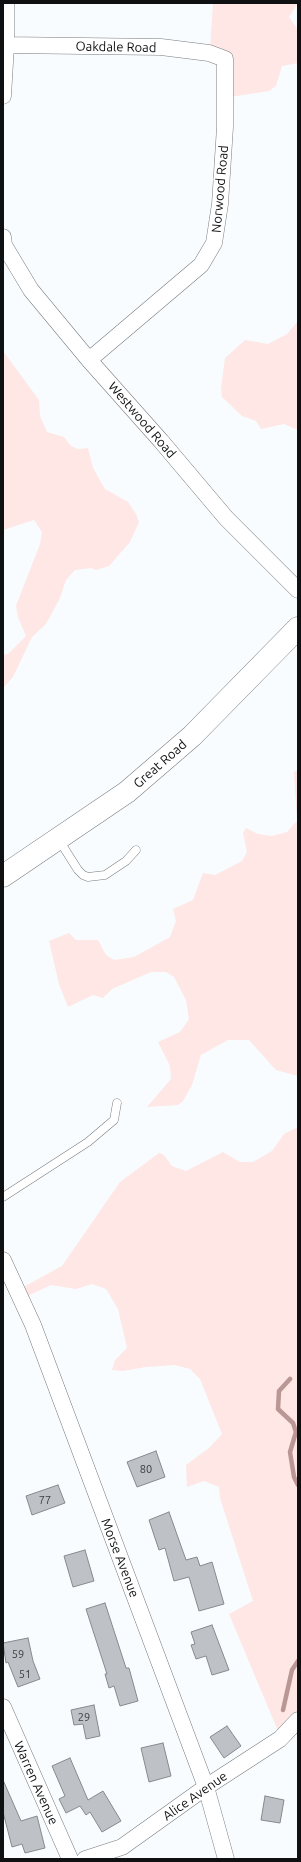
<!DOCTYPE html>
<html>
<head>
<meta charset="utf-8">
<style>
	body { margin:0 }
	#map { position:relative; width:301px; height:1862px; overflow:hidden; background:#f8fcff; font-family:Ubuntu,sans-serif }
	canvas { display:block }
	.frame { position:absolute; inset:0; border:4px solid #0f1011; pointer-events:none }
</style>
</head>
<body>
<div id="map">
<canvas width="301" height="1862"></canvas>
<div class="frame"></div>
</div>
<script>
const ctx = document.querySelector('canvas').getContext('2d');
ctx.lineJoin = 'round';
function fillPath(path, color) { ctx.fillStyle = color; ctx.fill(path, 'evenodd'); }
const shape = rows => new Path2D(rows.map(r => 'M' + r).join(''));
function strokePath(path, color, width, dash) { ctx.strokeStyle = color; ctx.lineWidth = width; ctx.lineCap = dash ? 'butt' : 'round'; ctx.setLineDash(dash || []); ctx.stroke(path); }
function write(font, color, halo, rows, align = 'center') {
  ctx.font = font + ' Ubuntu,sans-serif'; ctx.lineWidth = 3; ctx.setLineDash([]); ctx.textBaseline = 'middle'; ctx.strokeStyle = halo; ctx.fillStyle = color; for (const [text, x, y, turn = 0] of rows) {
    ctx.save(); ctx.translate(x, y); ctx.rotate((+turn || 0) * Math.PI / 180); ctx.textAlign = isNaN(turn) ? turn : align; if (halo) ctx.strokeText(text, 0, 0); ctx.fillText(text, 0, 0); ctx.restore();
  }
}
fillPath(shape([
	[213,3,298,3,289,17,298,30,298,63,282,66,276,86,269,91,230,97,227,69,210,49],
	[298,321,298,430,284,424,261,429,256,421,242,416,222,397,221,388,225,358,245,340,268,344,287,334],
	[3,351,39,400,40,416,47,432,64,437,71,446,78,449,88,448,93,468,105,489,128,502,136,514,139,522,130,542,109,566,96,570,91,568,75,570,66,580,60,598,50,617,45,625,32,637,13,677,3,688,3,655,8,654,26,636,18,617,16,606,40,544,42,532,34,520,3,530],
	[298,770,298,1076,276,1070,249,1040,228,1040,201,1055,192,1085,183,1101,178,1105,147,1107,171,1079,170,1066,158,1042,180,1032,189,1019,186,1000,174,977,166,972,151,972,112,989,103,998,93,995,68,1007,59,984,49,941,69,933,76,940,98,940,106,955,114,960,134,957,170,937,176,921,173,909,193,900,203,873,215,875,242,861,247,852,243,833,246,828,258,834,272,836,287,832,297,821,294,772],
	[298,1127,298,1710,278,1731,229,1614,253,1601,220,1498,219,1487,204,1481,187,1487,186,1465,209,1448,222,1434,200,1379,190,1369,175,1365,146,1367,123,1371,112,1370,115,1360,127,1348,118,1309,106,1289,92,1284,76,1289,51,1285,19,1300,16,1291,62,1266,120,1182,159,1153,164,1155,172,1166,186,1171,223,1152,240,1162,253,1162,272,1151,284,1134]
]), '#fee7e5');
strokePath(shape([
	[290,1379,279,1391,278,1409,293,1423,296,1432,290,1452,294,1477,298,1485],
	[283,1710,292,1670,298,1661]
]), '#b99795', 4.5);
const building = shape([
	[156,1451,165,1477,137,1487,127,1462,156,1451],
	[58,1485,65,1503,32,1515,26,1496,58,1485],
	[169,1512,186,1560,197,1557,200,1566,212,1562,224,1604,199,1611,189,1577,174,1581,165,1548,159,1550,149,1520,169,1512],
	[85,1550,94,1581,73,1587,64,1556,85,1550],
	[105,1603,126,1668,129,1668,138,1701,120,1706,114,1686,109,1688,105,1674,107,1674,86,1609,105,1603],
	[212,1625,229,1670,212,1675,206,1656,196,1659,191,1645,195,1644,191,1632,212,1625],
	[28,1638,33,1661,40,1679,18,1687,8,1662,6,1663,3,1643,28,1638],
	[94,1705,100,1736,86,1739,83,1724,74,1725,71,1710,94,1705],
	[227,1726,241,1746,224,1758,210,1737,227,1726],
	[163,1743,171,1776,149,1782,141,1748,163,1743],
	[70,1758,88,1800,103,1791,121,1821,102,1832,90,1812,86,1815,80,1806,66,1813,59,1799,65,1796,52,1766,70,1758],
	[3,1780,21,1821,37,1816,45,1848,25,1853,22,1844,12,1847,3,1812,3,1780],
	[265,1796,284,1800,280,1823,261,1820,265,1796]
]);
fillPath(building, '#bec2c6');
strokePath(building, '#86898d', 1);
const service = shape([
	[59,840,78,870,83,875,88,877,105,875,126,861,136,850],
	[3,1197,88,1142,114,1120,117,1103]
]);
const minor = shape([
	[6,45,161,47,209,53,225,59,225,127,220,204,214,243,201,265,89,360],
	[3,96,6,45,6,3],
	[3,237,4,245,31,290,89,360,161,441,226,518,298,590],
	[3,1260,33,1325,206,1787,226,1859],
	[3,1707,70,1859],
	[85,1859,122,1847,206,1787,280,1739,298,1720]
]);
const secondary = shape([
	[3,876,127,792,192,736,298,628]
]);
strokePath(service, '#787c7f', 9);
strokePath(minor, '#787c7f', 17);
strokePath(secondary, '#787c7f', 23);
strokePath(service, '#fff', 8);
strokePath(minor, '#fff', 16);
strokePath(secondary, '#fff', 22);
write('11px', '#3b3c3e', null, [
	["80",146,1469],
	["77",45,1500],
	["59",18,1654],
	["51",25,1674],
	["29",84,1717]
]);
write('13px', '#0f1011', '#fff', [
	["Oakdale Road",116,47,1],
	["Norwood Road",220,189,-85],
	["Westwood Road",142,420,49],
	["Great Road",160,764,-41],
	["Morse Avenue",120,1558,69],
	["Warren Avenue",36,1783,66],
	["Alice Avenue",195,1796,-35]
]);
</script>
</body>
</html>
